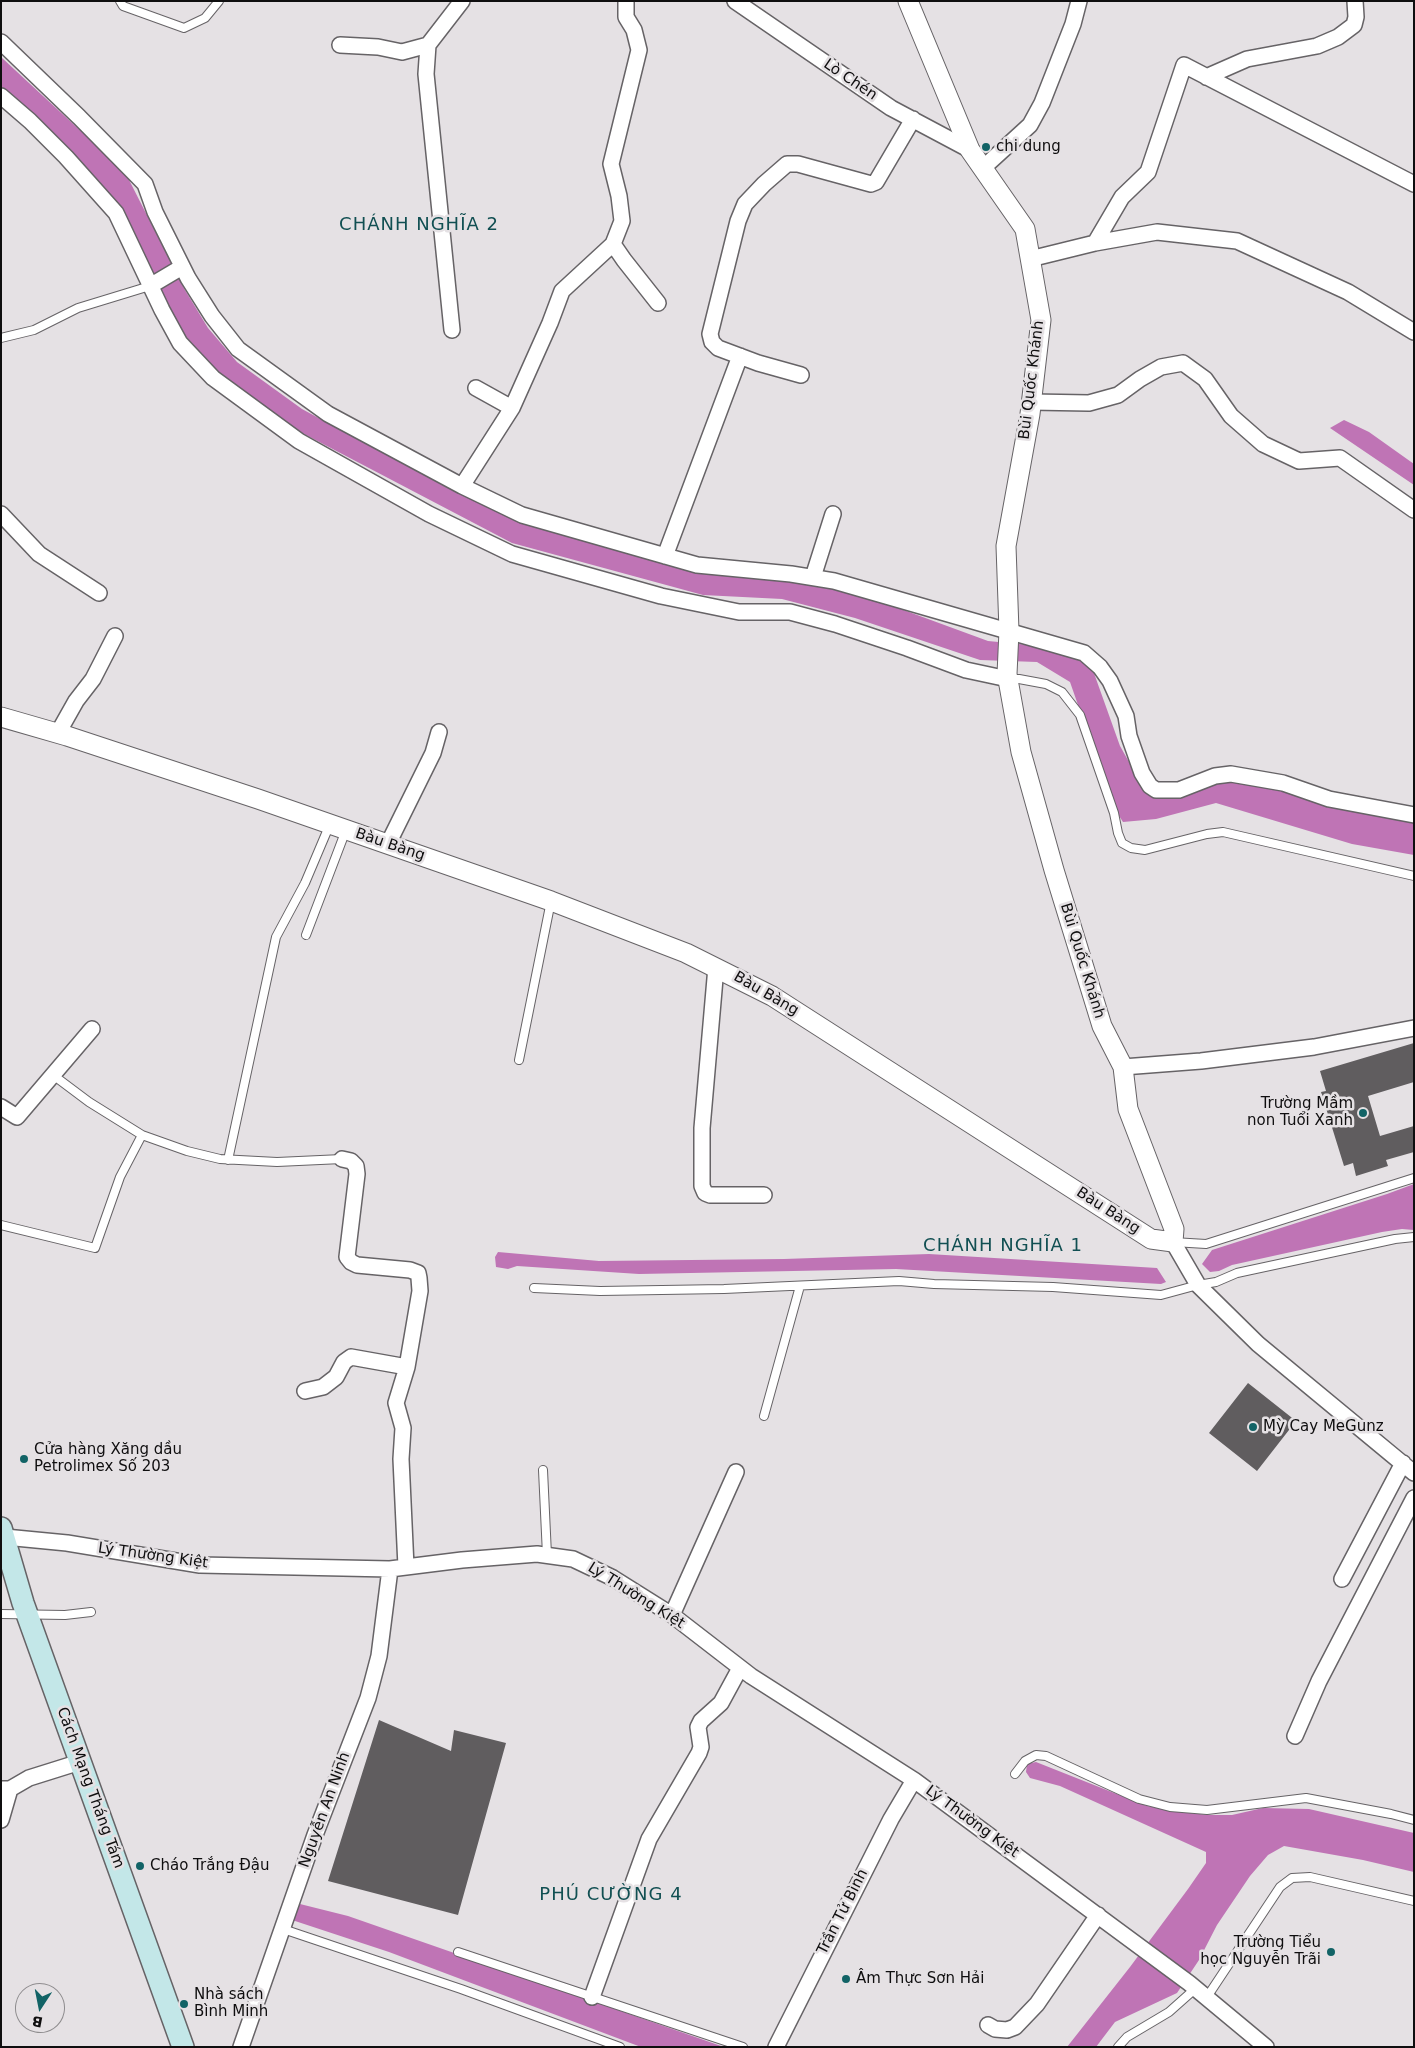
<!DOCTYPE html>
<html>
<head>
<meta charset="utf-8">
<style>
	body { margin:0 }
	#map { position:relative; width:1415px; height:2048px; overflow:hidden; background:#e5e1e4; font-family:"DejaVu Sans",sans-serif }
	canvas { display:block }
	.frame { position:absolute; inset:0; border:2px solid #0f0e0f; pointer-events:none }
	.north { position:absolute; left:15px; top:1983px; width:50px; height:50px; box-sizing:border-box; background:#e5e1e4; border:1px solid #8f8d8f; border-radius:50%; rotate:191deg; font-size:14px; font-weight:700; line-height:20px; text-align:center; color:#0f0e0f }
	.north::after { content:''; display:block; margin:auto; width:18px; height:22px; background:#126366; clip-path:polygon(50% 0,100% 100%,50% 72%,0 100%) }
</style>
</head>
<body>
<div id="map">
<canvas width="1415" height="2048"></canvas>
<div class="frame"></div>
<div class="north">B</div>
</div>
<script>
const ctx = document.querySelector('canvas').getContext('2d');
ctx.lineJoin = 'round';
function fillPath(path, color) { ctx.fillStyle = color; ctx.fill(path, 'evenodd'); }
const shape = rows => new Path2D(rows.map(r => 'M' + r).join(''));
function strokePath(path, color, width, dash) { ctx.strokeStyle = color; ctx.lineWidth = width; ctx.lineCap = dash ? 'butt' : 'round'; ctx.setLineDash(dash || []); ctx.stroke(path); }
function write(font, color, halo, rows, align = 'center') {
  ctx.font = font + ' "DejaVu Sans",sans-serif'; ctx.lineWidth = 5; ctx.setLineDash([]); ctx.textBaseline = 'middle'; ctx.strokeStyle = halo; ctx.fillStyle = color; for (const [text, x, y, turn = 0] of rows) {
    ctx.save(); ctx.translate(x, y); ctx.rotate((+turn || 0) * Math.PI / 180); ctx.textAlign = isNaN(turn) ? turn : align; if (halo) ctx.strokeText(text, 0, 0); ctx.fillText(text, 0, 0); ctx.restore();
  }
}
fillPath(shape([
	[1,57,125,172,185,290,208,328,237,362,302,409,446,487,530,525,830,583,988,641,1061,648,1090,662,1120,746,1133,769,1154,794,1217,783,1253,783,1351,808,1414,821,1414,855,1352,844,1216,803,1156,819,1123,822,1114,808,1070,682,1037,662,980,660,855,618,782,599,703,595,512,543,304,434,207,368,161,301,108,192,1,92],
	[1344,420,1369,432,1414,464,1414,485,1330,428],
	[1414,1184,1414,1230,1402,1229,1382,1232,1232,1265,1219,1271,1210,1272,1202,1264,1212,1250,1387,1194],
	[498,1252,599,1261,784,1259,929,1254,1157,1268,1166,1282,1161,1284,896,1269,639,1274,517,1266,508,1269,496,1267,495,1257],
	[1036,1762,1147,1806,1174,1811,1208,1815,1232,1815,1263,1808,1309,1809,1414,1833,1414,1872,1363,1860,1284,1846,1268,1855,1250,1876,1217,1925,1199,1960,1177,1993,1115,2022,1096,2047,1067,2047,1130,1967,1188,1889,1206,1863,1206,1852,1060,1786,1030,1778,1026,1772,1027,1764],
	[300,1904,348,1916,724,2047,641,2047,389,1952,292,1920]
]), '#bf74b5');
fillPath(shape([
	[1414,1043,1414,1082,1368,1096,1380,1136,1414,1126,1414,1152,1386,1160,1388,1166,1356,1176,1353,1163,1344,1166,1321,1092,1326,1091,1320,1071],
	[1248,1383,1296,1421,1257,1471,1209,1433],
	[379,1720,451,1751,454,1730,506,1743,458,1915,328,1881]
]), '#605d5f');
const service = shape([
	[120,1,123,6,184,28,205,18,219,1],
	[1,338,34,330,78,308,150,286],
	[1008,679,1019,679,1046,684,1062,692,1080,715,1114,813,1118,833,1122,843,1131,848,1145,850,1207,834,1223,832,1414,876],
	[306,935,346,830],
	[519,1060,551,901],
	[53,1075,89,1102,142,1135],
	[228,1160,276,937,305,883,330,824],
	[1,1225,95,1248,120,1177,142,1135,187,1151,220,1159,277,1162,342,1159],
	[1173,1242,1206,1244,1414,1178],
	[534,1288,600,1291,724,1289,899,1281,934,1284,1053,1287,1161,1295,1198,1285,1216,1282,1237,1273,1395,1239,1414,1237],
	[764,1416,800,1286],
	[543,1470,547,1555],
	[1,1614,65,1615,91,1612],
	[1015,1774,1025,1761,1036,1755,1046,1756,1139,1799,1170,1807,1207,1810,1306,1798,1391,1814,1414,1820],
	[283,1929,461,1989,620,2047],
	[458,1952,743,2047],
	[1207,1997,1280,1887,1292,1878,1310,1877,1414,1901],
	[1118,2047,1127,2037,1169,2012,1196,1988]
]);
const minor = shape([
	[626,1,626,17,634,30,639,50,611,164,619,196,622,221,613,244,624,260,658,303],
	[735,1,891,108,970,150],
	[1,42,79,117,145,184,155,212,188,278,212,316,238,349,328,414,462,486,522,515,697,565,791,574,834,581,1084,653,1100,667,1110,681,1126,716,1129,736,1142,773,1150,786,1156,790,1179,790,1215,776,1231,774,1283,783,1329,799,1414,815],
	[340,45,378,47,402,52,428,45],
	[1206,77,1247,59,1317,46,1338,37,1354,25,1356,17,1355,1],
	[1,96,30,121,66,157,116,213,162,310,180,343,213,378,299,441,429,514,512,554,661,596,739,612,790,612,835,624,907,648,966,670,1008,679],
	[983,168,1030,125,1042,103,1073,24,1079,1],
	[1095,243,1122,197,1148,172,1184,65,1414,184],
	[1030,259,1095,243,1157,232,1237,241,1348,292,1414,332],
	[150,286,182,267],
	[452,330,426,74,428,45,462,1],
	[801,375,758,363,718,348,712,342,710,334,738,221,745,204,764,184,787,164,798,164,871,184,876,182,913,119],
	[476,388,512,408,550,323,562,291,613,244],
	[1031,402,1089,403,1118,395,1140,379,1161,367,1183,363,1205,379,1231,416,1263,444,1299,461,1340,458,1414,510],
	[462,486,512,408],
	[1,514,39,554,99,593],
	[665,556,740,356],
	[813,577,833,514],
	[58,733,76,701,93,679,115,636],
	[388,844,433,753,439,732],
	[716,967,702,1128,702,1186,705,1193,710,1195,764,1195],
	[1123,1067,1201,1061,1314,1047,1414,1028],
	[1,1107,17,1117,92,1029],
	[342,1159,351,1161,356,1166,357,1174,347,1257,351,1262,357,1265,410,1270,418,1273,419,1278,420,1291,407,1367,396,1403,403,1428,401,1459,406,1567],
	[1173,1242,1198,1285,1258,1344,1414,1473],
	[305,1391,323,1387,336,1377,344,1362,351,1357,407,1367],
	[5,1537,67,1543,200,1565,390,1569,462,1560,537,1554,573,1559,613,1578,672,1615,751,1676,914,1780,1189,1983,1266,2047],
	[1342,1579,1403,1463],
	[672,1615,736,1472],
	[1295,1736,1319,1681,1414,1498],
	[1,1789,10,1789,29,1778,80,1762],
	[1,1820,10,1789],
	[592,1997,649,1839,699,1753,701,1747,698,1727,701,1721,721,1703,740,1668],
	[988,2025,995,2029,1007,2030,1015,2027,1037,2004,1098,1915],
	[241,2047,315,1835,368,1698,379,1656,390,1569],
	[776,2047,891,1819,914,1780]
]);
const tertiary = shape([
	[1,717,67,736,258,799,551,901,686,953,772,996,1151,1239,1173,1242,1174,1229,1128,1109,1123,1067,1102,1026,1054,870,1021,752,1007,674,1009,631,1006,546,1030,414,1041,320,1025,229,970,150,908,1]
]);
const secondary = shape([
	[1,1528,23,1603,183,2047]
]);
strokePath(service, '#666366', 10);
strokePath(minor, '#666366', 18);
strokePath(tertiary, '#666366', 21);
strokePath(secondary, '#666366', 24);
strokePath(service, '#fff', 8);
strokePath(minor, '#fff', 15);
strokePath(tertiary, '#fff', 19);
strokePath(secondary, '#c3e7e8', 21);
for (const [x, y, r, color] of [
	[986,147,5,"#126366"],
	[1363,1113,5,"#126366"],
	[1253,1427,5,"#126366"],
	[24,1459,5,"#126366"],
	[140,1866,5,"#126366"],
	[1331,1952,5,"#126366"],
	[846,1979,5,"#126366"],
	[184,2004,5,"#126366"]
]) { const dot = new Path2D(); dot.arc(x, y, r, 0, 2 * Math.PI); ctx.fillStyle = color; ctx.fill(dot); strokePath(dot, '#e5e1e4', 2); }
write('15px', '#0f0e0f', '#e5e1e4', [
	["Lò Chén",850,80,34],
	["Bùi Quốc Khánh",1032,380,-83],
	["Bàu Bàng",390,845,19],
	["Bùi Quốc Khánh",1082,961,73],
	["Bàu Bàng",766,994,30],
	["Bàu Bàng",1108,1211,33],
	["Lý Thường Kiệt",153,1556,8],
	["Lý Thường Kiệt",636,1596,32],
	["Cách Mạng Tháng Tám",90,1788,70],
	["Nguyễn An Ninh",325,1810,-70],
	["Lý Thường Kiệt",972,1822,36],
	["Trần Tử Bình",843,1912,-63]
]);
write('15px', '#0f0e0f', '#e5e1e4', [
	["chi dung",996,147],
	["Trường Mầm",1353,1104,"right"],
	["non Tuổi Xanh",1353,1121,"right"],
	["Mỳ Cay MeGunz",1263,1427],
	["Cửa hàng Xăng dầu",34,1450],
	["Petrolimex Số 203",34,1467],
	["Cháo Trắng Đậu",150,1866],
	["Trường Tiểu",1321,1943,"right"],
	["học Nguyễn Trãi",1321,1960,"right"],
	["Âm Thực Sơn Hải",856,1979],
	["Nhà sách",194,1995],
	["Bình Minh",194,2012]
], 'left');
ctx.letterSpacing = '1px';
write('18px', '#114f52', '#e5e1e4', [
	["CHÁNH NGHĨA 2",419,225],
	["CHÁNH NGHĨA 1",1003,1246],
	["PHÚ CƯỜNG 4",611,1895]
]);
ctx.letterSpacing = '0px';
</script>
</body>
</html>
